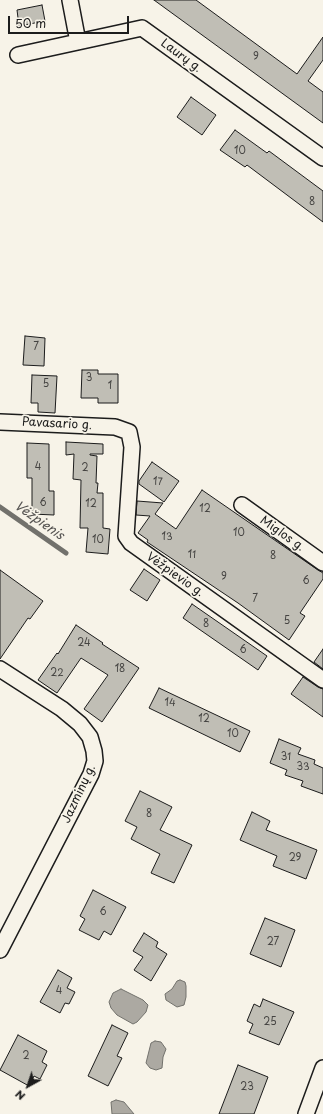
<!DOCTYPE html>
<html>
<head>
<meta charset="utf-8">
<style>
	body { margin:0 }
	#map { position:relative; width:323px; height:1114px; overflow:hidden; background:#f7f3e8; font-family:"Playpen Sans",sans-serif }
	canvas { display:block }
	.north { position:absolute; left:8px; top:1066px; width:40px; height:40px; -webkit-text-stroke:3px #f7f3e8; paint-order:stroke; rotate:220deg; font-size:11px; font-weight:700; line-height:16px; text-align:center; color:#1c1c1c }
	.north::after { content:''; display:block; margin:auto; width:14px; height:18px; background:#1c1c1c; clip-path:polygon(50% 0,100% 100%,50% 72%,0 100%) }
	.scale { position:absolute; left:8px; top:16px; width:121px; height:18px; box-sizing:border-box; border:2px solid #1c1c1c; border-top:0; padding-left:5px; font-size:12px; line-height:14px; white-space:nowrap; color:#1c1c1c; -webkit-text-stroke:3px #f7f3e8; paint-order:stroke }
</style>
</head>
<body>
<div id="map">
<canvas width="323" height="1114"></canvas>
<div class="north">N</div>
<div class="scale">50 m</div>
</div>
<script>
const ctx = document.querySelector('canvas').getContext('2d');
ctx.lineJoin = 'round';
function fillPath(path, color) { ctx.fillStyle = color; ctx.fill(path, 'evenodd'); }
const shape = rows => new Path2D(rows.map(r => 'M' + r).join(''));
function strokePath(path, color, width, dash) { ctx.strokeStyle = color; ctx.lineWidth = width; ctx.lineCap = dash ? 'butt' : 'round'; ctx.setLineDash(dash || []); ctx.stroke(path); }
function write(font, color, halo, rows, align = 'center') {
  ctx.font = font + ' "Playpen Sans",sans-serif'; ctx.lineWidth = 3.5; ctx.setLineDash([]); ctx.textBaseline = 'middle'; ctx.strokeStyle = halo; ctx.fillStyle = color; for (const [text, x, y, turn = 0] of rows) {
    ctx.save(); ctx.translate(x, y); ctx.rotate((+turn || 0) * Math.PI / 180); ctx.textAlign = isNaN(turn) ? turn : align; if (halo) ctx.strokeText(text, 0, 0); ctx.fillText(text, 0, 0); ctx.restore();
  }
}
const water = shape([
	[180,980,185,982,186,986,186,997,184,1005,177,1007,166,1000,165,994,172,989,177,981,180,980],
	[121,989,143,1000,148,1005,146,1012,137,1022,133,1024,117,1015,111,1008,109,1002,113,993,121,989],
	[155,1041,161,1042,166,1049,163,1057,162,1068,156,1070,150,1068,146,1063,151,1043,155,1041],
	[116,1100,124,1102,134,1114,112,1114,111,1102,116,1100]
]);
fillPath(water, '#aca9a2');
strokePath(water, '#72716c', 1);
strokePath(shape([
	[0,507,66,553]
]), '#72716c', 5);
const building = shape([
	[154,0,196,0,297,74,323,37,323,60,308,81,323,92,323,123,154,0],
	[42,5,45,21,19,26,17,10,42,5],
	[191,97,216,115,202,135,177,117,191,97],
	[235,130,267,153,269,151,323,191,323,222,247,165,245,167,220,150,235,130],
	[25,336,45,338,44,366,23,365,25,336],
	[82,370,98,370,98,374,118,374,118,403,98,403,98,398,81,398,82,370],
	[32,375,57,376,55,413,38,412,38,403,31,403,32,375],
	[66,442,103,444,103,454,90,454,90,455,97,456,96,483,98,483,97,493,103,493,103,528,110,529,108,554,86,552,88,528,80,528,81,480,73,479,74,454,66,455,66,442],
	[27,443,49,444,49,491,54,491,54,515,32,514,32,478,27,478,27,443],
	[152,462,179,481,164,502,139,484,139,481,152,462],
	[202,490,318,570,323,573,323,579,300,613,305,616,289,640,238,603,147,542,148,540,138,533,150,516,136,515,137,501,163,503,155,514,176,529,202,490],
	[144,569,160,580,147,601,130,590,144,569],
	[0,570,43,601,30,619,28,618,0,659,0,570],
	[192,604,267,656,258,670,183,618,192,604],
	[76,625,103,643,102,644,139,668,102,722,84,709,108,675,81,658,57,693,38,680,57,653,58,654,76,625],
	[323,649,323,669,314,662,323,649],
	[303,677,318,687,323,689,323,717,291,694,303,677],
	[159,688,250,731,240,752,149,708,159,688],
	[279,739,301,748,298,754,315,760,314,764,323,768,323,794,301,786,303,781,285,775,287,770,270,763,279,739],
	[140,791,172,807,160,830,192,845,174,883,151,873,160,854,131,839,137,827,125,821,140,791],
	[252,812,270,821,266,830,317,850,306,879,273,866,277,856,240,840,252,812],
	[93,890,126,907,111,935,104,931,99,940,79,930,85,919,80,916,93,890],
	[265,918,295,930,281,967,250,954,265,918],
	[144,933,158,942,156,947,167,954,151,981,134,970,143,957,133,951,144,933],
	[58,970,72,978,67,988,75,992,69,1004,65,1003,60,1013,40,1002,58,970],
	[263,999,294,1012,279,1045,249,1033,253,1024,247,1021,254,1004,260,1007,263,999],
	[112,1025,128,1033,117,1056,122,1058,108,1086,88,1076,112,1025],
	[18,1035,47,1051,42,1062,47,1065,40,1079,34,1076,29,1086,0,1070,18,1035],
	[238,1065,268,1077,254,1114,219,1114,238,1065]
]);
fillPath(building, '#c0beb5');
strokePath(building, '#1c1c1c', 1);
const minor = shape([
	[70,0,78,42],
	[18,55,142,28,323,158],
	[0,422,115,427,129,432,132,447,126,536,131,543,323,680],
	[242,505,323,563],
	[0,669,62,709,80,724,90,737,94,751,95,761,91,774,0,950],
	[306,1114,323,1068]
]);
strokePath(minor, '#1c1c1c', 18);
strokePath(minor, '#f7f3e8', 15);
write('10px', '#454442', null, [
	["9",256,57],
	["10",240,151],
	["8",312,202],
	["7",36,347],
	["3",89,378],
	["5",46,384],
	["1",110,386],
	["4",38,467],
	["2",85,468],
	["17",158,482],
	["6",43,503],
	["12",91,504],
	["12",205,509],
	["10",239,533],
	["13",167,537],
	["10",98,540],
	["11",192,555],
	["8",273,556],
	["9",224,577],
	["6",306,581],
	["7",255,599],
	["5",287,621],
	["8",206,624],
	["24",84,643],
	["6",243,650],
	["18",120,669],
	["22",57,673],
	["14",170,703],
	["12",204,719],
	["10",233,734],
	["31",286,757],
	["33",303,767],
	["8",149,814],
	["29",295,858],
	["6",103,912],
	["27",273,942],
	["4",59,991],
	["25",270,1022],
	["2",26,1056],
	["23",247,1087]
]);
write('12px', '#1c1c1c', '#f7f3e8', [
	["Laurų g.",181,56,36],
	["Pavasario g.",57,424,3],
	["Miglos g.",282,534,35],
	["Vėžpievio g.",175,575,35],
	["Jazminų g.",79,794,-65]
]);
write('italic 13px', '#565452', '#f7f3e8', [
	["Vėžpienis",39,521,35]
]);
</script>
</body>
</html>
